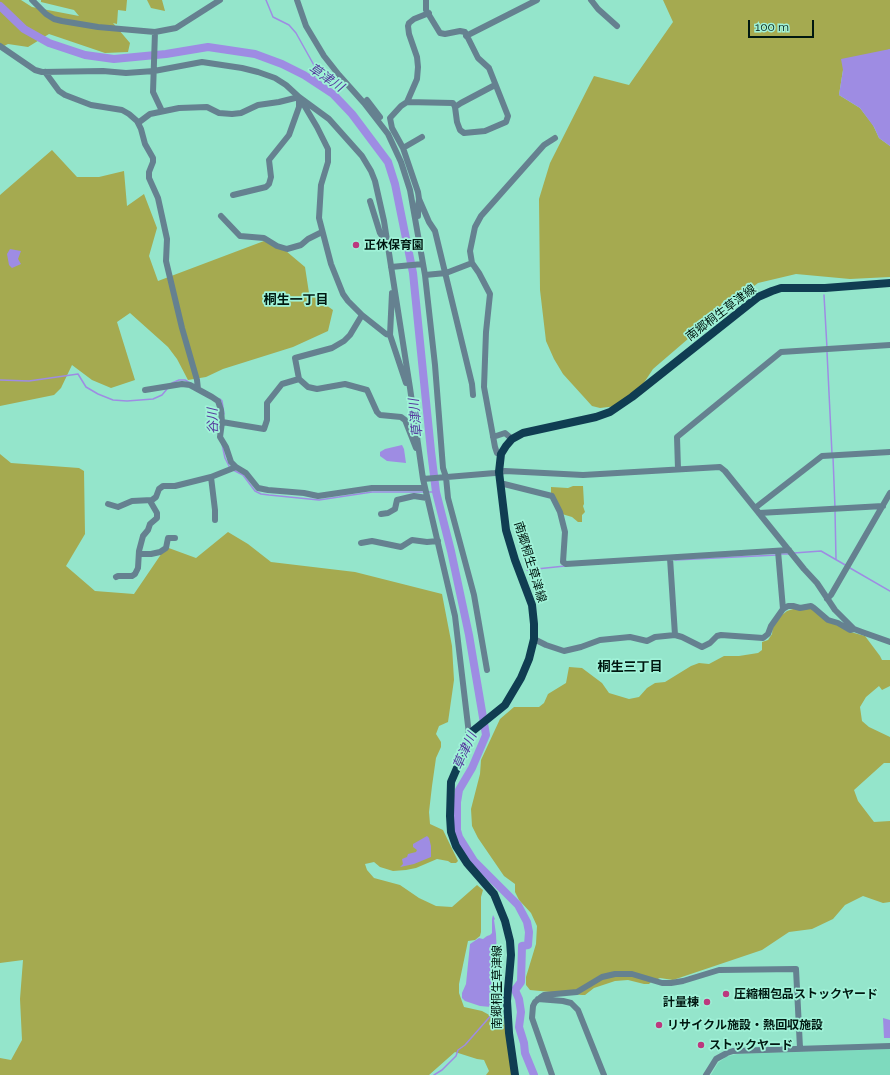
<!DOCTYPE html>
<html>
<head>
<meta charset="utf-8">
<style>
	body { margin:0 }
	#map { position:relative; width:890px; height:1075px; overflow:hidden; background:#94e5cb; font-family:Raleway,sans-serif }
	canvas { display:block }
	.scale { position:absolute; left:748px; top:20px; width:66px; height:18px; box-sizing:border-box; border:2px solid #001811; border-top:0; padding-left:5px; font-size:12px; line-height:14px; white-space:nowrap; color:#001811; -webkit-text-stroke:3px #a0f2d8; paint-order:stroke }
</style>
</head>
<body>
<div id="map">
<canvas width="890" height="1075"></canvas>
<div class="scale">100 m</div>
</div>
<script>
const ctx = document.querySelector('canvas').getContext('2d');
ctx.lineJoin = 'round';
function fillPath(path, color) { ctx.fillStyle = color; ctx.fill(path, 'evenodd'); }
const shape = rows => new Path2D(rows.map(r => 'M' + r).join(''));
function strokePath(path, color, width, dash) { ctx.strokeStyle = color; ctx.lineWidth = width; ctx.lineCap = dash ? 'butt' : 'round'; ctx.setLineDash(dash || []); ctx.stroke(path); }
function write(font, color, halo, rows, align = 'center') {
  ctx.font = font + ' Raleway,"Noto Sans JP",sans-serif'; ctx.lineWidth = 3.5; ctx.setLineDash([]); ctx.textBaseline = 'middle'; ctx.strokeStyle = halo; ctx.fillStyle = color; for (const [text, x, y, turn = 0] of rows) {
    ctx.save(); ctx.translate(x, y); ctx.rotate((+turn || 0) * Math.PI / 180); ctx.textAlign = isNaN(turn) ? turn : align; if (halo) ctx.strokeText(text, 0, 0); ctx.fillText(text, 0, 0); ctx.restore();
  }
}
fillPath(shape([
	[890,1049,890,1075,711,1075,718,1063,726,1057,737,1054]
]), '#7edabe');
fillPath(shape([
	[0,0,21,0,32,7,79,16,74,10,41,2,41,0,127,0,126,11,118,10,117,24,113,23,130,43,128,52,105,53,49,34,28,47,8,44,0,48],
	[147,0,162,0,165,11,151,8],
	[663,0,890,0,890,49,843,70,839,95,860,108,873,125,879,138,890,146,890,277,850,279,796,274,758,283,710,320,653,369,632,401,617,406,600,408,592,406,563,374,554,359,546,341,540,290,539,199,550,163,594,76,629,85,673,22],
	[52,150,77,177,99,177,124,171,127,206,144,194,157,228,149,256,158,281,264,241,286,251,305,267,309,293,333,310,328,331,293,347,223,369,206,377,188,380,177,359,168,347,130,313,117,322,135,380,111,388,92,380,72,365,61,388,54,395,0,406,0,195],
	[0,454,11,463,79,468,84,471,85,534,66,566,95,591,134,594,166,547,196,558,228,532,248,544,271,562,355,572,442,594,452,646,454,680,448,722,439,726,436,734,441,742,441,747,436,758,432,786,429,812,430,824,443,830,458,861,456,863,451,863,448,861,437,859,416,868,406,870,393,871,380,867,374,862,365,864,367,870,374,878,400,885,419,898,436,906,452,907,477,885,483,890,481,897,481,932,480,936,475,940,468,941,459,984,459,993,464,1007,482,1011,493,1017,499,1014,503,1015,512,1075,486,1075,489,1071,484,1060,477,1059,455,1052,429,1075,0,1075,0,1058,11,1060,22,1040,20,999,23,960,0,963],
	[573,486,583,486,584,504,583,506,585,512,582,515,582,522,578,522,572,517,562,514,551,494,551,487,568,488],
	[793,609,813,609,847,631,865,636,880,656,882,660,890,660,890,686,882,690,879,686,866,697,860,707,862,721,869,727,890,737,890,763,884,763,854,790,858,801,874,822,890,821,890,902,883,903,863,896,845,905,833,919,812,929,789,932,762,950,673,980,660,978,651,982,649,984,644,984,628,980,615,981,594,988,585,995,582,995,530,990,526,985,526,977,536,944,537,926,531,913,519,900,515,892,515,884,504,876,478,838,472,826,471,809,480,774,481,760,500,719,514,707,539,707,544,703,548,694,566,683,569,667,582,668,602,683,609,693,629,699,639,697,647,688,655,683,665,682,691,666,699,663,709,664,724,656,739,656,758,653,762,650,762,642,768,640,772,634,773,625,782,615,787,611]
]), '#a5aa50');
fillPath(shape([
	[890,49,890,146,879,138,874,127,860,108,839,95,843,70,841,59],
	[10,249,21,251,18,259,21,264,12,268,9,265,7,254],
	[402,445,404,449,406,463,387,461,380,456,380,452,385,449],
	[427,836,429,838,431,846,431,857,414,864,400,867,403,864,402,859,407,857,408,854,416,852,417,850,413,847,413,844],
	[493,915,495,919,494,920,496,934,497,957,495,1006,491,1007,480,1006,465,1001,462,998,462,993,466,984,470,944,479,938,483,939,487,936,490,935,492,933,492,919],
	[883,1018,890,1020,890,1038,884,1038]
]), '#9e8ce3');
strokePath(shape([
	[266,0,273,17,289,25,296,33,315,67,316,74,313,81],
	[824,295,827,348],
	[827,352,832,454],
	[0,380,29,381,78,374,86,387,98,394,113,400,127,401,153,399,162,395,167,389],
	[172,383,179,380,185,380,190,383],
	[220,399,222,401,224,414],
	[222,444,225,458,230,468],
	[833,457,835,508],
	[233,470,243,475,255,491,261,494,269,495,319,500,372,492,425,492],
	[429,492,436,492],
	[835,511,836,559],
	[794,553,821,551,847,566],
	[780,554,789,554],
	[675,560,777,555],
	[850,568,890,591],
	[527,570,565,566],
	[434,1075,442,1070,456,1056,458,1050,465,1045,494,1012,492,1006]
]), '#9e8ce3', 1.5);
strokePath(shape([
	[0,6,24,29,49,43,85,55,114,59,166,54,208,47,255,54,282,64,304,75,333,94,352,114,388,162,395,184,413,273,431,451,436,492,451,551,469,635,486,735,472,768,459,790,457,802,457,830,459,837,474,861,518,905,527,922,529,932,528,945,522,946,521,982,515,990,519,999,521,1012,519,1027,524,1043,525,1053,534,1075]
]), '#9e8ce3', 8);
strokePath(shape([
	[32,0,46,14,54,19,62,21,98,27,155,32,176,28,220,0],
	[297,0,306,26,324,56,339,75,364,103,388,134,401,162,410,190,425,275,435,365,443,468,446,477,448,498,474,595,487,670],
	[426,0,426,10,440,33,445,34,460,31,465,32,478,58,489,68,508,116,506,122,485,131,464,133,460,130,457,122,455,107,461,103,495,85],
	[591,0,598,9,617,26],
	[155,32,153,92,162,111],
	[466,36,537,0],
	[0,46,35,70,42,72,103,71,126,73,154,71,202,62,242,68,258,72,275,78,286,85,299,97,329,119,362,156,371,171,375,181,384,221,410,388,423,479,455,616,469,734],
	[45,72,59,91,65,95,91,105,122,110,129,114,137,121,141,129,145,144,153,158,153,162,149,172,149,178,158,198,167,239,166,261,182,328,197,380,198,389],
	[301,100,317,127,328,149,328,162,321,185,319,218,331,264,343,294,348,301,362,315,386,334,390,335],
	[407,102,417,79,418,67,417,57,409,34,408,26,409,23,414,19,429,13],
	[364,103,367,100,380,117],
	[138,123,150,114,179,108,207,107,219,113,232,114,241,113,258,105,279,102,299,97],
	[403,148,422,137],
	[233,195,266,187,269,184,271,177,269,160,289,135,299,107,299,97],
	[419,199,429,222,435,231,472,384,473,395],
	[370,201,380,233,387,244],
	[221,216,240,236,264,238,277,246,287,249,301,245,308,239,322,232],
	[418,216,418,208,419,199,418,192,403,148,392,128,390,118,401,106,407,102,453,103,455,107],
	[391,267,423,264],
	[425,275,446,273,472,263],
	[392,293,390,335,406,383],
	[362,315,350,335,344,341,332,348,295,358,299,379,308,387,317,389,345,384,367,390,377,412,380,415,401,417,405,420,416,448],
	[145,390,182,384,190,385,212,397,218,401,221,410,222,422,220,437,226,447,231,462,236,467,246,473,258,488,268,490,304,493,318,496,372,488,425,488],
	[222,422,264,429,267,420,267,403,282,384,299,379],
	[493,437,505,433,512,439],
	[501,454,497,453,495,447,484,387,486,332,490,294,479,273,472,263,470,251,475,227,481,216,544,145,555,138],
	[678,469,677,437,781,352,890,345],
	[211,477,215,510,215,520],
	[423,479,495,473,505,471,583,475,720,467,725,471,804,569,817,583,835,610,854,629],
	[501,484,504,484,552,496,560,512,565,532,563,562,566,564,789,550],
	[108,504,118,507,132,501,152,500,156,497,159,489,163,486,175,486,211,477,236,467],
	[755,508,822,456,890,452],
	[759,513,883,506],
	[381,514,388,513,395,509,397,500,414,496,427,498],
	[361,543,372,541,401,547,412,540,427,542,438,541],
	[778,551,783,609],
	[139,554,151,554,160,552,166,548,168,538,175,538],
	[670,558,675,635],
	[116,577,118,576,132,576,135,574,138,568,139,551,143,536,148,530,150,524,157,518,157,513,150,501],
	[827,599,831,595,890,493],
	[534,639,546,645,564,651,581,647,600,640,630,637,647,641,655,637,675,635,682,637,702,647,710,643,717,636,721,635,763,638,768,634,771,626,783,609,788,606,793,606,800,608,811,606,814,608,828,620,838,623,850,630,854,629,862,632,890,642],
	[538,999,563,1001,571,1003,578,1010,604,1075],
	[552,1075,532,1018,533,1006,535,1002,541,997,544,995,577,992,602,977,615,974,632,974,662,983,671,983,683,981,719,970,796,969,800,1048],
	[706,1075,716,1059,727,1053,733,1051,890,1046]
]), '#658190', 6);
strokePath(shape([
	[515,1075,509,1033,507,1001,511,955,510,941,505,921,494,894,467,863,456,846,451,832,450,816,451,782,457,768,466,750,469,734,505,705,521,678,529,659,534,639,534,624,532,605,515,560,506,530,499,472,501,454,506,446,512,439,523,433,596,417,610,412,632,397,758,297,772,291,781,288,825,288,890,283]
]), '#103d52', 8);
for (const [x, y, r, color] of [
	[356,245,4,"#bc387e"],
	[726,994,4,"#bc387e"],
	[707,1002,4,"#bc387e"],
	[659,1025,4,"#bc387e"],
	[701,1045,4,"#bc387e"]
]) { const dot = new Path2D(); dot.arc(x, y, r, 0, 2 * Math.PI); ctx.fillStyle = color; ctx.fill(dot); strokePath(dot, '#a0f2d8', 1.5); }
write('bold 12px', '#001811', '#a0f2d8', [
	["正休保育園",364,245],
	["圧縮梱包品ストックヤード",734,994],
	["計量棟",699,1002,"right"],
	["リサイクル施設・熱回収施設",667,1025],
	["ストックヤード",709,1045]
], 'left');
write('12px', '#001811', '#a0f2d8', [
	["南郷桐生草津線",721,313,-37],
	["南郷桐生草津線",530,562,73],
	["南郷桐生草津線",497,987,-90]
]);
write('italic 13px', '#56399e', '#a0f2d8', [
	["草津川",326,78,34],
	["草津川",416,418,-96],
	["谷川",213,421,-91],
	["草津川",465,751,-66]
]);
write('bold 13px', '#001811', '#a0f2d8', [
	["桐生一丁目",296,300],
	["桐生三丁目",630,667]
]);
</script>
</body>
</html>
